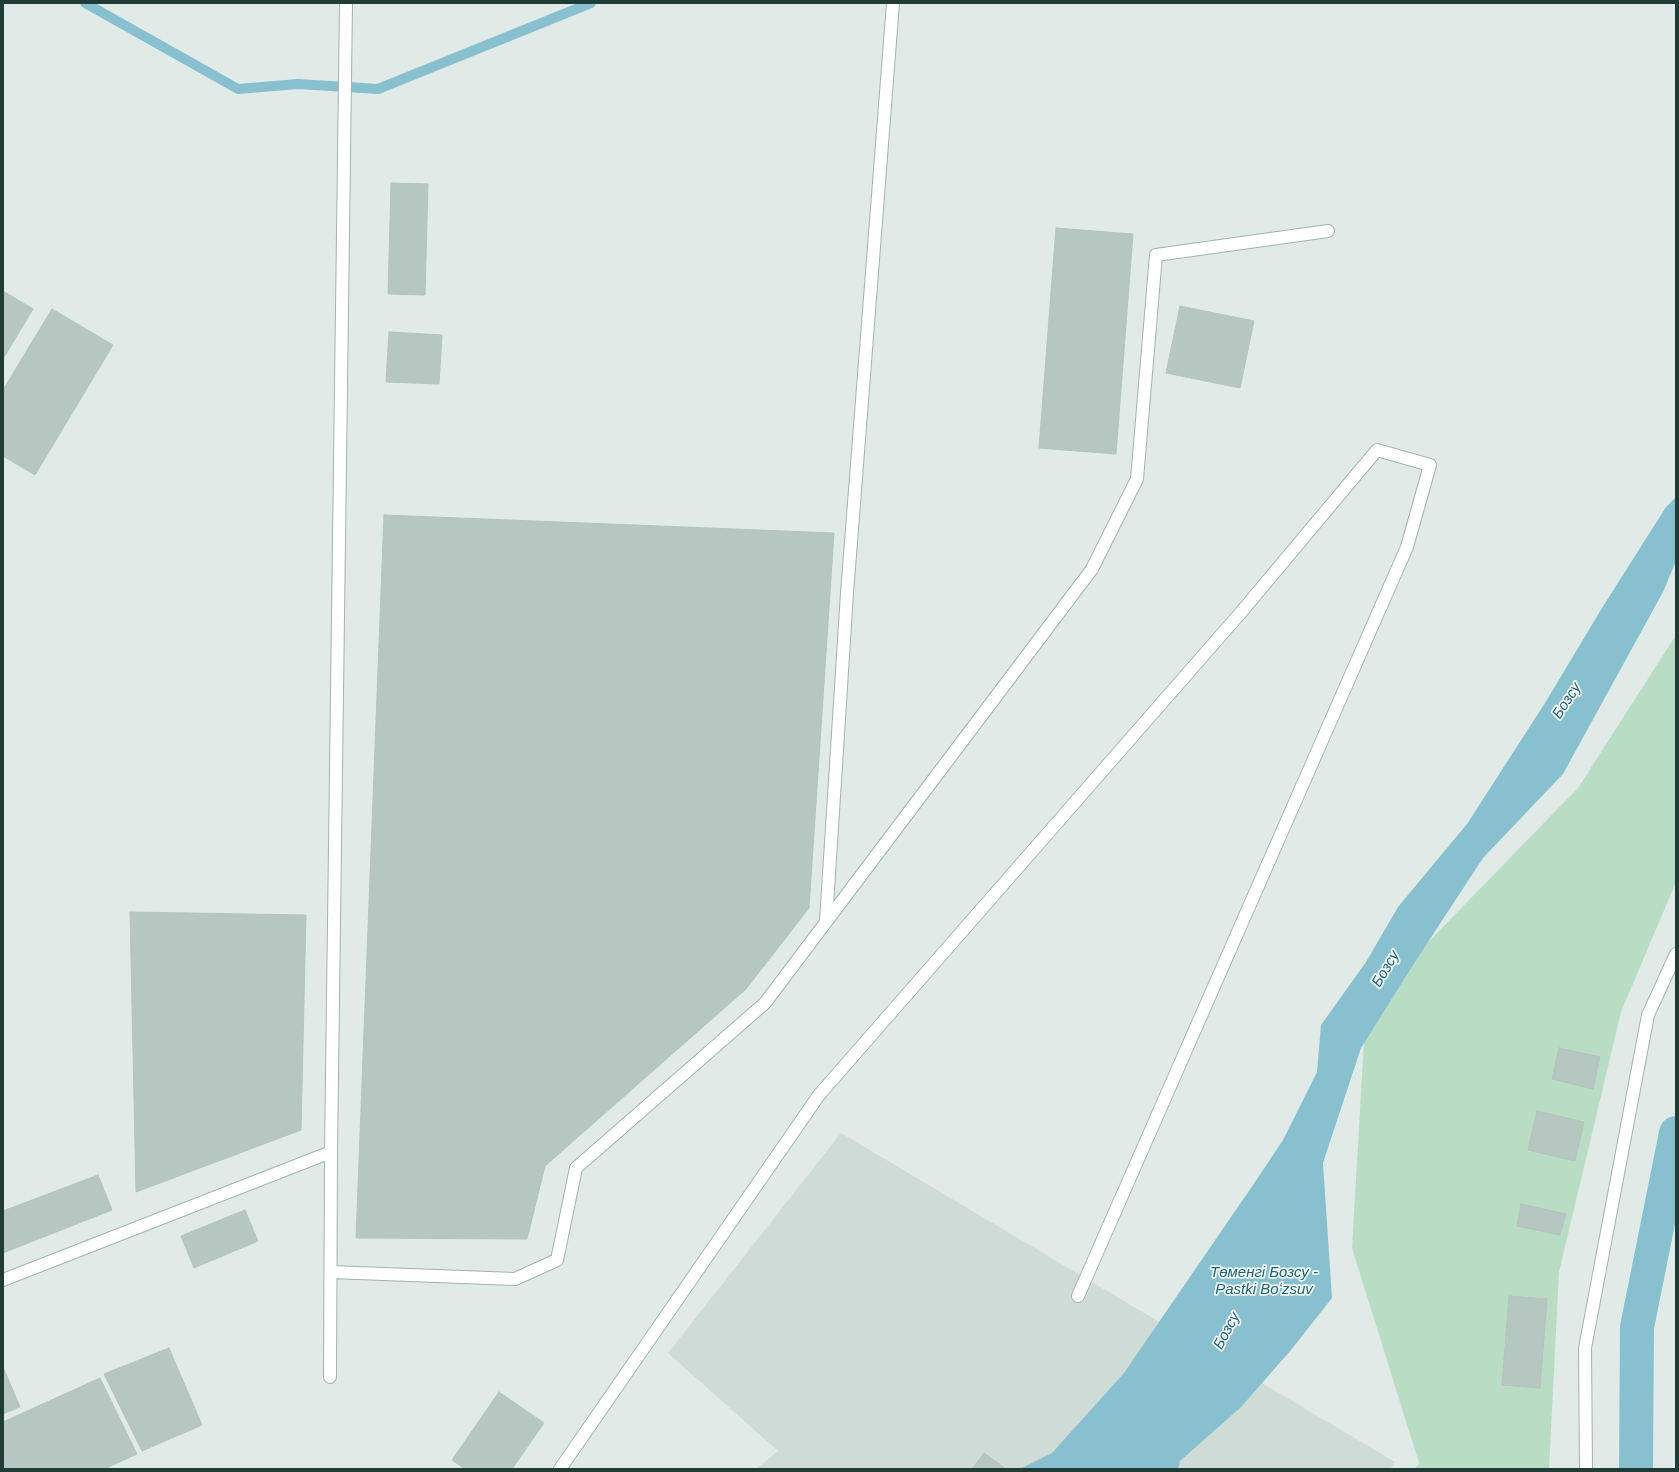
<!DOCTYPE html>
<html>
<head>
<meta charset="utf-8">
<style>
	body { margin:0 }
	#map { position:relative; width:1679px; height:1472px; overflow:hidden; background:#e0ebe7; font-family:Helvetica,sans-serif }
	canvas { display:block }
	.frame { position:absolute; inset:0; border:4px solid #213b36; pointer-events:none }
</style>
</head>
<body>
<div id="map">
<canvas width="1679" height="1472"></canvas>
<div class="frame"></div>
</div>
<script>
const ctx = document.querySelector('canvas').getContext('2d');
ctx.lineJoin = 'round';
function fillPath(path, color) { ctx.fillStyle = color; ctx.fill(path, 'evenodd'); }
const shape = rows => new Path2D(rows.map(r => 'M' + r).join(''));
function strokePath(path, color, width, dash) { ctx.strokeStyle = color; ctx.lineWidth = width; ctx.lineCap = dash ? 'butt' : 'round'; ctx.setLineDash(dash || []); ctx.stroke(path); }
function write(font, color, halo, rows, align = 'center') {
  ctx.font = font + ' Helvetica,sans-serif'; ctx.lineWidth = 3.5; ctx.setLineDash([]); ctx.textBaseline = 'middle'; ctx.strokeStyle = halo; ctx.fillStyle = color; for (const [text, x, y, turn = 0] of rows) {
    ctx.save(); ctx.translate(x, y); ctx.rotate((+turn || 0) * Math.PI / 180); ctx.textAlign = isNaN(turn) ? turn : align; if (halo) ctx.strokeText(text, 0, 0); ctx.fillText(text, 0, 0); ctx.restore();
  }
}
fillPath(shape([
	[841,1133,1395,1462,1390,1469,756,1469,778,1451,668,1353]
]), '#cfdbd6');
fillPath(shape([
	[1676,635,1676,882,1621,1012,1559,1272,1549,1469,1415,1469,1419,1463,1352,1248,1366,1006,1578,788]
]), '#b9dcc5');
fillPath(shape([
	[1676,497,1676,561,1663,592,1563,774,1483,858,1413,965,1361,1048,1323,1163,1332,1298,1291,1350,1241,1407,1180,1461,1178,1469,1020,1469,1052,1453,1124,1373,1253,1185,1283,1140,1317,1072,1321,1025,1366,962,1398,907,1467,824,1545,703,1602,608,1666,507]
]), '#89c0cf');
strokePath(shape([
	[85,3,238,89,298,84,378,89,591,3]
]), '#89c0cf', 10);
strokePath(shape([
	[1636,1469,1637,1327,1676,1133]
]), '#89c0cf', 34);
const building = shape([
	[391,183,428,184,425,295,388,294,391,183],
	[1056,228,1133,234,1116,454,1039,448,1056,228],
	[3,291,33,309,3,359,3,291],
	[1180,306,1254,321,1240,388,1166,373,1180,306],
	[52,309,113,345,35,475,3,456,3,390,52,309],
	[389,332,442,335,439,384,386,382,389,332],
	[384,515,834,533,809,908,746,989,545,1166,527,1239,356,1238,384,515],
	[130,912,306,915,301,1130,136,1192,130,912],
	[1559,1048,1600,1057,1593,1089,1552,1079,1559,1048],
	[1537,1111,1584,1122,1575,1161,1528,1150,1537,1111],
	[98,1175,112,1210,3,1253,3,1211,98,1175],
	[1521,1204,1566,1214,1560,1235,1517,1226,1521,1204],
	[245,1210,258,1241,194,1268,181,1236,245,1210],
	[1509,1296,1547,1299,1540,1388,1502,1385,1509,1296],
	[169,1348,202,1425,142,1451,104,1374,169,1348],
	[3,1367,20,1407,3,1414,3,1367],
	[100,1378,137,1454,104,1469,3,1469,3,1422,100,1378],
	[499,1392,544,1423,512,1469,465,1469,452,1460,499,1392],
	[984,1453,1006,1469,972,1469,984,1453]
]);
fillPath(building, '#b6c6c0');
strokePath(building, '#b3c4be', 1);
const street = shape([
	[826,921,847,593,893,3],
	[331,1272,515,1279,557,1260,576,1168,765,1003,1092,569,1137,479,1156,255,1328,231],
	[3,1280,331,1152],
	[330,1377,331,1152,346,3],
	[560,1469,819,1095,1243,610,1377,450,1430,465,1407,547,1078,1296],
	[1586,1469,1585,1348,1648,1015,1676,954]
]);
strokePath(street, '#a3b3ae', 14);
strokePath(street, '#fff', 12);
write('italic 15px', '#1d6276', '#f1f8f4', [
	["Бозсу",1567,701,-57],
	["Бозсу",1386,969,-59],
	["Төменгі Бозсу -",1264,1273],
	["Pastki Boʻzsuv",1264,1290],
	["Бозсу",1227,1331,-62]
]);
</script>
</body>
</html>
